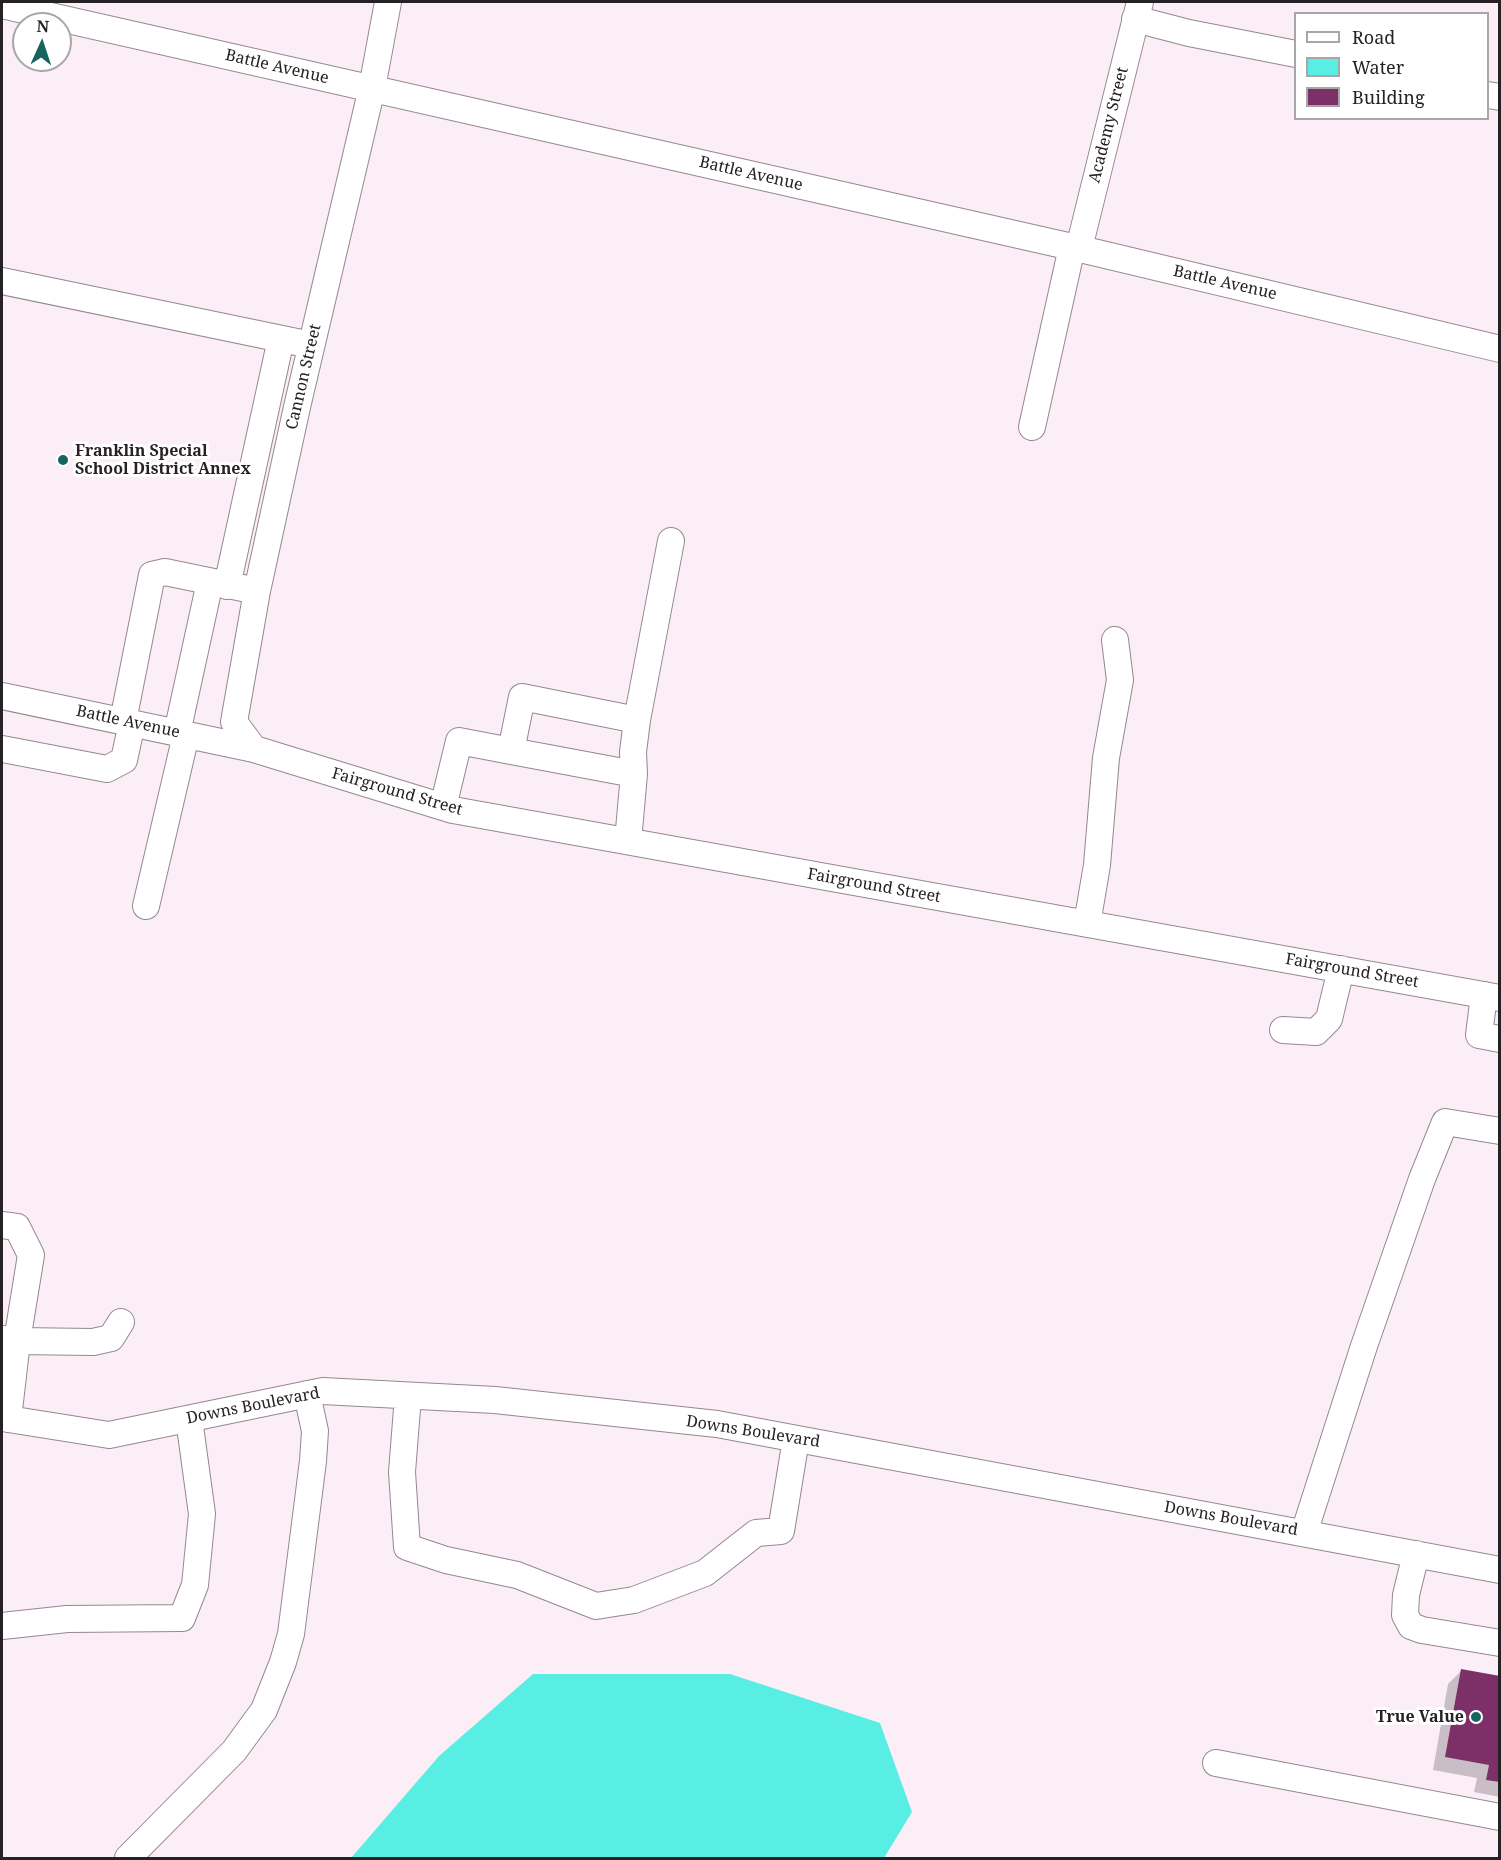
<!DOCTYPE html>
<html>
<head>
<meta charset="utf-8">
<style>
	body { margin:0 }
	#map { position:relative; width:1501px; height:1860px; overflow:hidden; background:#fceef7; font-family:"Noto Serif",serif }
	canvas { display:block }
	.frame { position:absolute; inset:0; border:3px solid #262124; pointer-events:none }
	.legend { position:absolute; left:1294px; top:12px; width:195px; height:108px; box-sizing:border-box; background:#fff; border:2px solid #a8a6a7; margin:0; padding:8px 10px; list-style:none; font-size:18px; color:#262124 }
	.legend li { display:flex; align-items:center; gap:12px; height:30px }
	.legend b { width:30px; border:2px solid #a8a6a7 }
	.north { position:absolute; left:12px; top:12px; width:60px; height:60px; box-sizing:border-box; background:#fff; border:2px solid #a8a6a7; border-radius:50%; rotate:3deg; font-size:16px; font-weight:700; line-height:24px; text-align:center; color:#262124 }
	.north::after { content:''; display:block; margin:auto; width:21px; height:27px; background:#17645f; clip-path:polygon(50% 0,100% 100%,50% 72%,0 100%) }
</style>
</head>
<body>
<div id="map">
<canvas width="1501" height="1860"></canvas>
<div class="frame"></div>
<ul class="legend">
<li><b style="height:8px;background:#fff"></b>Road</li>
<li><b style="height:16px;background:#59eee3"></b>Water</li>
<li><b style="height:16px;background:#7c3067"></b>Building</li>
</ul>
<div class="north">N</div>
</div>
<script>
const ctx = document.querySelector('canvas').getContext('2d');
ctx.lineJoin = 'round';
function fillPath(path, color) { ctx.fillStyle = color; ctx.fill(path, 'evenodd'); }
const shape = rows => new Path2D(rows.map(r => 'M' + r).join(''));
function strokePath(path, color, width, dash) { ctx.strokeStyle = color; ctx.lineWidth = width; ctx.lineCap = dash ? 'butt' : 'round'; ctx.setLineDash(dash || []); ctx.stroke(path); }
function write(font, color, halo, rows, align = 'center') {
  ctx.font = font + ' "Noto Serif",serif'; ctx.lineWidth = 6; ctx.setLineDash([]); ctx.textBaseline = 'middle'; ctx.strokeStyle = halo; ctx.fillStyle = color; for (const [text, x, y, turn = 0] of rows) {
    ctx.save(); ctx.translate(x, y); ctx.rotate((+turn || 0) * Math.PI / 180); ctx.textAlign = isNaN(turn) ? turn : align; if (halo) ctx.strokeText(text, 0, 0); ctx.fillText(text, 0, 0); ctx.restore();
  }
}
fillPath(shape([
	[533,1674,730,1674,880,1723,912,1812,884,1858,351,1858,439,1756]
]), '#59eee3');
fillPath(shape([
	[1461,1671,1500,1677,1500,1797,1474,1792,1477,1778,1433,1770,1448,1684]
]), '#0003');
fillPath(shape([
	[1461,1669,1500,1676,1500,1782,1486,1780,1489,1765,1445,1757]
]), '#7c3067');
const minor = shape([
	[2,5,1072,247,1500,349],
	[1135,19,1189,33,1296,54],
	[1488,95,1500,97],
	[1079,248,1140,2],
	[2,281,311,345],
	[1032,427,1072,247],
	[227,586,281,339],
	[2,696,254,749,453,810,1500,998],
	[123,721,152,575,165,572,257,591],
	[177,733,210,582],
	[2,749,107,769,124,760,132,723],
	[254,749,234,722,257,591,297,407,372,88,388,2],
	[511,751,634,774],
	[443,807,459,741,511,751,522,697,637,720],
	[628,841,634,774,633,752,637,720,671,541],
	[146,906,186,735],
	[1087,924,1097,865,1106,758,1120,680,1115,640],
	[1484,995,1479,1035,1500,1039],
	[1283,1030,1316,1032,1329,1019,1341,969],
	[2,1225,17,1227,31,1255,17,1341,93,1342,111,1338,121,1322],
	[2,1339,17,1341,8,1419],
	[408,1396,402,1472,407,1547,446,1560,517,1575,596,1606,634,1600,705,1573,756,1533,781,1531,796,1439],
	[2,1418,109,1435,323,1391,495,1400,717,1424,1500,1570],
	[1304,1533,1364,1346,1422,1179,1445,1122,1500,1131],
	[1416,1554,1406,1595,1405,1615,1411,1626,1422,1630,1500,1643],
	[2,1626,67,1619,182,1618,195,1585,202,1514,189,1419],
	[1216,1763,1500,1817],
	[128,1858,234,1751,264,1710,283,1662,291,1634,313,1461,315,1431,307,1394]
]);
strokePath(minor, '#948890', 28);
strokePath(minor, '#fff', 26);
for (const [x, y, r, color] of [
	[63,460,6,"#17645f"],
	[1476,1717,6,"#17645f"]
]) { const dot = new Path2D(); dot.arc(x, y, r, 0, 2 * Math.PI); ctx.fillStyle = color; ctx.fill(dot); strokePath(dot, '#fff', 2); }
write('16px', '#262124', '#fff', [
	["Battle Avenue",277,67,13],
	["Academy Street",1109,125,-76],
	["Battle Avenue",751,174,13],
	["Battle Avenue",1225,283,13],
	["Cannon Street",304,377,-77],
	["Battle Avenue",128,722,12],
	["Fairground Street",397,792,16],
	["Fairground Street",874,886,10],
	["Fairground Street",1352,971,10],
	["Downs Boulevard",253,1406,-11],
	["Downs Boulevard",753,1432,9],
	["Downs Boulevard",1231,1519,10]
]);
write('bold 16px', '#262124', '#fff', [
	["Franklin Special",75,451],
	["School District Annex",75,469],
	["True Value",1464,1717,"right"]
], 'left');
</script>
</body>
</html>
